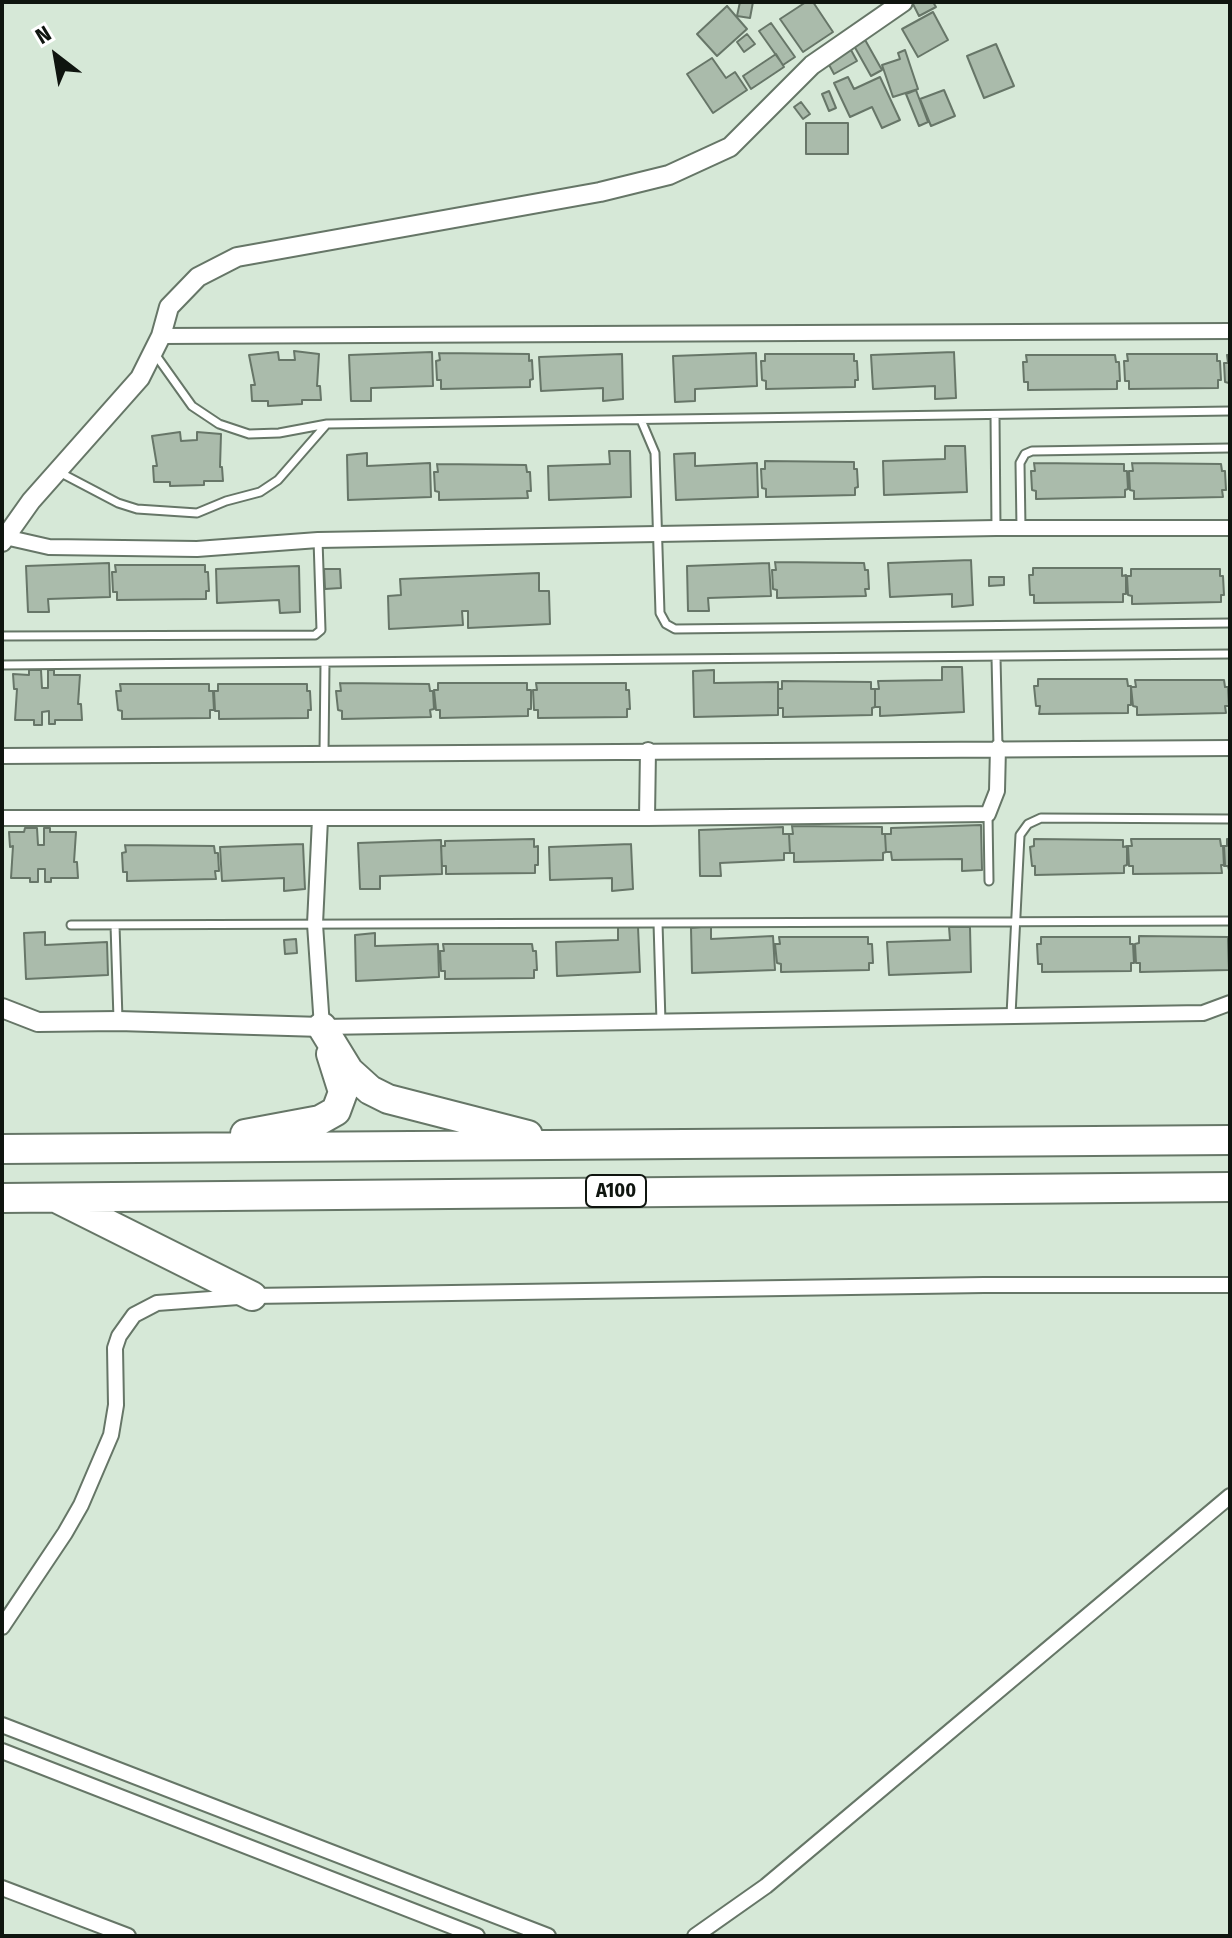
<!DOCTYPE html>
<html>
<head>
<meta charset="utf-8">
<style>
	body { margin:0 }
	#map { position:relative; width:1232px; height:1938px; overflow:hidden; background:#d6e8d7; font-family:"Fira Sans Condensed",sans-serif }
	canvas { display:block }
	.frame { position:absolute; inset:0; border:4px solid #0f150f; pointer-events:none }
	.north { position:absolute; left:16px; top:16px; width:80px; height:80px; -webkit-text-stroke:6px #fff; paint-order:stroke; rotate:329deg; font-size:22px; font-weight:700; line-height:32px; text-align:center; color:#0f150f }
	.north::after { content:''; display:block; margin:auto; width:28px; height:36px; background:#0f150f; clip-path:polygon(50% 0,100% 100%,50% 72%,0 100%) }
</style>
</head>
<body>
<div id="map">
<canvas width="1232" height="1938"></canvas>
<div class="frame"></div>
<div class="north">N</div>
</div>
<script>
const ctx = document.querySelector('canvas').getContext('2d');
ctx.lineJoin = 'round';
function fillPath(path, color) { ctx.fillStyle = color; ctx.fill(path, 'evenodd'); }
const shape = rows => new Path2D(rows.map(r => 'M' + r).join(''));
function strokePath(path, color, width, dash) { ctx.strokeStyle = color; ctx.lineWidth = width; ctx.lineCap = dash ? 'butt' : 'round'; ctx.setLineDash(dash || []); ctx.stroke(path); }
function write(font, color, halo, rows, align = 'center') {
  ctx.font = font + ' "Fira Sans Condensed",sans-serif'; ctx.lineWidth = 7; ctx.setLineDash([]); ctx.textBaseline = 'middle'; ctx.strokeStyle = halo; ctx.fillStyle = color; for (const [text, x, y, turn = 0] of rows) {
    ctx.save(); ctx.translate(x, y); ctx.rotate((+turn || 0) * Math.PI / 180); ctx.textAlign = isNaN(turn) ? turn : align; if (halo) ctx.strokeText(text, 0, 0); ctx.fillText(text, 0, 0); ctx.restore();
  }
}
const building = shape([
	[740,2,753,2,750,18,737,16,740,2],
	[806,2,813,2,833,32,803,52,780,19,806,2],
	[912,2,933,2,936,7,919,16,912,2],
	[727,6,747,29,717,56,697,34,727,6],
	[933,12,948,40,918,57,902,29,933,12],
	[771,23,795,57,783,65,759,31,771,23],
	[747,34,755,44,744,52,737,42,747,34],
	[864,38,882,70,871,76,853,44,864,38],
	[996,44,1014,86,984,98,967,56,996,44],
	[851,50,857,61,834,74,828,63,851,50],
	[905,50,918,89,893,97,882,65,900,59,898,53,905,50],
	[776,54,784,67,751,89,743,76,776,54],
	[712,58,726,78,735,72,747,90,713,113,687,74,712,58],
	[848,77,854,89,880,77,900,120,882,128,872,107,850,117,834,83,848,77],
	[916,90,928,122,919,126,906,94,916,90],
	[944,90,955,116,931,126,920,99,944,90],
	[829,91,836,108,829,111,822,94,829,91],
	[801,102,810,114,803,119,794,107,801,102],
	[806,123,848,123,848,154,806,154,806,123],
	[294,351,319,354,317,386,320,386,321,400,302,400,302,404,268,406,268,401,252,401,251,385,255,385,249,355,278,352,279,360,295,360,294,351],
	[432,352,433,386,371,388,371,401,351,401,349,355,432,352],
	[954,352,956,398,935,399,935,386,873,389,871,355,954,352],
	[439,353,529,354,529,361,532,360,533,379,530,380,530,387,441,389,441,380,437,380,436,361,440,360,439,353],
	[756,353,757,386,695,389,695,401,675,402,673,356,756,353],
	[622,354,623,399,603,401,603,388,541,391,539,357,622,354],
	[765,354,854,354,854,361,857,361,858,380,855,380,855,387,766,389,766,381,762,380,761,361,765,361,765,354],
	[1127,354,1217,354,1217,361,1220,361,1221,380,1218,380,1218,388,1129,389,1129,381,1125,381,1124,361,1128,361,1127,354],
	[1026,355,1115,355,1116,362,1119,362,1120,381,1117,381,1117,389,1028,390,1028,382,1024,382,1023,362,1027,362,1026,355],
	[1227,355,1230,355,1230,391,1229,383,1225,382,1224,363,1228,363,1227,355],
	[180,432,181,441,197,440,197,432,221,434,220,467,222,467,223,481,204,481,204,485,170,486,170,482,154,482,153,466,157,466,152,436,180,432],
	[945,446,965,446,967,492,884,495,883,461,945,459,945,446],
	[609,451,630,451,631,497,549,500,548,466,610,464,609,451],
	[367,453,367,466,430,463,431,497,348,500,347,455,367,453],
	[695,453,695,466,757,463,758,497,676,500,674,454,695,453],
	[765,461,854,462,854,469,857,469,858,487,855,488,855,495,766,497,766,489,762,488,761,469,765,469,765,461],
	[1034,463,1124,464,1124,471,1127,471,1128,489,1125,490,1125,497,1036,499,1036,491,1032,490,1031,471,1035,471,1034,463],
	[1132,463,1221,464,1222,471,1225,471,1226,490,1222,490,1223,497,1134,499,1134,491,1130,490,1129,471,1133,471,1132,463],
	[437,464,526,465,527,472,530,472,531,491,527,491,528,498,439,500,439,492,435,491,434,472,438,472,437,464],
	[971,560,973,605,952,607,952,594,890,597,888,563,971,560],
	[775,562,864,563,865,570,868,570,869,589,865,589,866,596,777,598,777,590,773,589,772,570,776,570,775,562],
	[109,563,110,597,48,599,49,612,28,612,26,566,109,563],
	[769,563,771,596,708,598,709,611,688,611,687,566,769,563],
	[115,565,205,565,205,572,208,572,209,591,206,591,206,599,117,600,117,592,113,592,112,572,116,572,115,565],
	[299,566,300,612,280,613,279,600,217,603,216,569,299,566],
	[1033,568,1122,568,1122,576,1126,575,1126,594,1123,594,1123,602,1034,603,1034,595,1030,595,1029,575,1033,575,1033,568],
	[324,569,340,569,341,588,325,589,324,569],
	[1131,569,1220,569,1220,576,1223,576,1224,595,1221,595,1221,602,1132,604,1132,596,1128,595,1127,576,1131,576,1131,569],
	[539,573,539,591,549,591,550,624,468,628,468,611,462,611,463,625,389,629,388,596,401,595,400,579,539,573],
	[989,577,1004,577,1004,585,989,586,989,577],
	[942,667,962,667,964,712,880,716,880,707,875,707,875,689,879,689,878,681,942,680,942,667],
	[29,670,41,670,42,688,48,688,48,670,54,670,54,675,80,675,78,704,81,704,82,720,55,720,55,724,49,724,49,711,42,712,42,725,34,725,34,720,15,720,17,689,14,689,13,674,29,675,29,670],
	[714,670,714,683,778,682,778,715,694,717,693,671,714,670],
	[1038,679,1127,679,1128,686,1131,686,1131,705,1128,705,1128,713,1039,714,1040,706,1036,706,1034,686,1038,686,1038,679],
	[1135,680,1224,680,1225,687,1228,687,1229,706,1225,706,1226,713,1137,715,1137,707,1133,706,1131,687,1136,687,1135,680],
	[782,681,871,682,871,689,875,689,875,707,872,708,872,715,783,717,783,708,778,708,778,689,782,689,782,681],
	[340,683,429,684,430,691,433,691,434,709,430,710,431,717,342,719,342,711,338,710,336,691,341,691,340,683],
	[438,683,527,683,527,690,531,690,531,709,528,709,528,716,440,718,440,710,436,710,434,690,438,690,438,683],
	[536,683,626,683,626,690,629,690,630,709,627,709,627,717,538,718,538,710,534,710,533,690,537,690,536,683],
	[120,684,209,684,209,691,213,691,214,710,210,710,210,718,122,719,122,711,118,710,116,691,121,691,120,684],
	[218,684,307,684,307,691,310,691,311,710,308,710,308,718,219,719,219,711,215,711,214,691,218,691,218,684],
	[981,825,982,870,962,871,962,859,892,860,891,852,886,852,885,834,891,834,891,828,981,825],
	[792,826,882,827,882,834,885,834,886,852,883,853,883,860,794,862,794,853,790,853,789,834,793,834,792,826],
	[783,827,783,834,789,834,790,853,784,853,784,860,720,863,721,876,700,876,699,830,783,827],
	[25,828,37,828,38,845,44,845,44,828,50,828,50,832,76,832,74,862,77,862,78,878,51,878,51,882,45,882,45,869,38,869,38,882,30,882,30,878,11,878,13,846,10,847,9,832,24,832,25,828],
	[534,839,534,847,538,846,538,865,535,865,535,873,446,874,446,866,442,866,441,846,445,846,445,841,534,839],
	[1034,839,1123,840,1123,847,1127,846,1127,865,1124,866,1124,873,1035,875,1035,866,1032,866,1030,847,1034,846,1034,839],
	[1131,839,1220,839,1221,846,1224,846,1225,865,1221,865,1222,873,1133,874,1133,866,1129,866,1128,846,1132,846,1131,839],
	[1227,839,1230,839,1230,874,1228,866,1224,866,1223,846,1227,846,1227,839],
	[441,840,442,874,380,876,380,889,360,889,358,843,441,840],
	[303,844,305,889,284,891,284,878,222,881,220,847,303,844],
	[631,844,633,889,612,891,612,878,550,880,549,847,631,844],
	[125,845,214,846,215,853,218,853,219,871,215,871,216,879,127,881,127,872,123,872,122,853,126,852,125,845],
	[711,926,711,939,773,936,775,970,692,973,691,928,711,926],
	[618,927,638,927,640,972,557,976,556,942,618,940,618,927],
	[949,927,970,927,971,972,889,975,887,942,950,940,949,927],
	[45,932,45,945,107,942,108,975,26,979,24,933,45,932],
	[375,933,375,946,438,944,439,977,356,981,355,935,375,933],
	[1139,936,1228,937,1229,970,1140,972,1140,963,1136,963,1135,944,1139,943,1139,936],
	[779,937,868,937,868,944,872,944,873,963,869,963,869,970,781,972,781,964,777,963,775,944,780,944,779,937],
	[1041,937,1130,937,1130,944,1133,944,1134,963,1131,963,1131,971,1042,972,1042,964,1038,964,1037,944,1041,944,1041,937],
	[296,939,297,953,285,954,284,940,296,939],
	[443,944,532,944,533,951,536,951,537,970,534,970,534,978,445,979,445,971,441,971,440,951,444,951,443,944]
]);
fillPath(building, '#aabbab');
strokePath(building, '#677668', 2);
const service = shape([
	[155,354,192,406,219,424,249,434,279,433,327,424,1230,411],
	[995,415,996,528],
	[641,420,655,453,660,613,666,624,675,629,1230,623],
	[59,472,118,503,137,509,197,513,226,501,260,492,278,480,326,425],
	[1021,528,1020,463,1025,454,1032,451,1230,448],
	[2,636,315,635,321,630,318,540],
	[996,657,998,747],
	[2,665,1230,654],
	[324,753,325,663],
	[988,815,989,881],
	[658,923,661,1022],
	[71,925,1230,921],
	[115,925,118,1019],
	[1011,1015,1020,835,1028,824,1041,818,1230,819]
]);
const minor = shape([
	[161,336,1230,331],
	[5,537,49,547,197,549,318,540,996,528,1230,528],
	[2,756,1230,748],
	[2,818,647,818,988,814,997,791,998,747],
	[647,818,648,750],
	[320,819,315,924,322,1027,1203,1013,1230,1003],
	[2,1627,65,1533,81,1505,111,1435,116,1405,115,1348,119,1336,134,1315,157,1303,252,1296,984,1285,1230,1285],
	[2,1725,548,1936],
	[2,1751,477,1936],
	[2,1888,128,1936],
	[695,1936,766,1886,1230,1496]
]);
const tertiary = shape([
	[2,542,31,501,140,378,161,336,169,307,198,277,237,257,600,192,669,175,730,147,812,65,903,2],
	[2,1008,38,1022,118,1021,322,1027]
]);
const motorway = shape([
	[322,1027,349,1071,370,1090,388,1099,528,1135],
	[245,1134,320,1120,336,1111,343,1092,331,1054],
	[2,1149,1230,1140],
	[2,1198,1230,1187],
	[58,1199,252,1296]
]);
strokePath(service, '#667667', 11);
strokePath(minor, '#667667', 18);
strokePath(tertiary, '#667667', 22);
strokePath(motorway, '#667667', 32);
strokePath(service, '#fff', 7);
strokePath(minor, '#fff', 14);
strokePath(tertiary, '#fff', 18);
strokePath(motorway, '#fff', 28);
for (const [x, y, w] of [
	[616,1191,60]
]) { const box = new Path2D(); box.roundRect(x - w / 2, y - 16, w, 32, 6); ctx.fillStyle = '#fff'; ctx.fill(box); strokePath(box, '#0f150f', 2); }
write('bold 20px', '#0f150f', null, [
	["A100",616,1191]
]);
</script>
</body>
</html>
